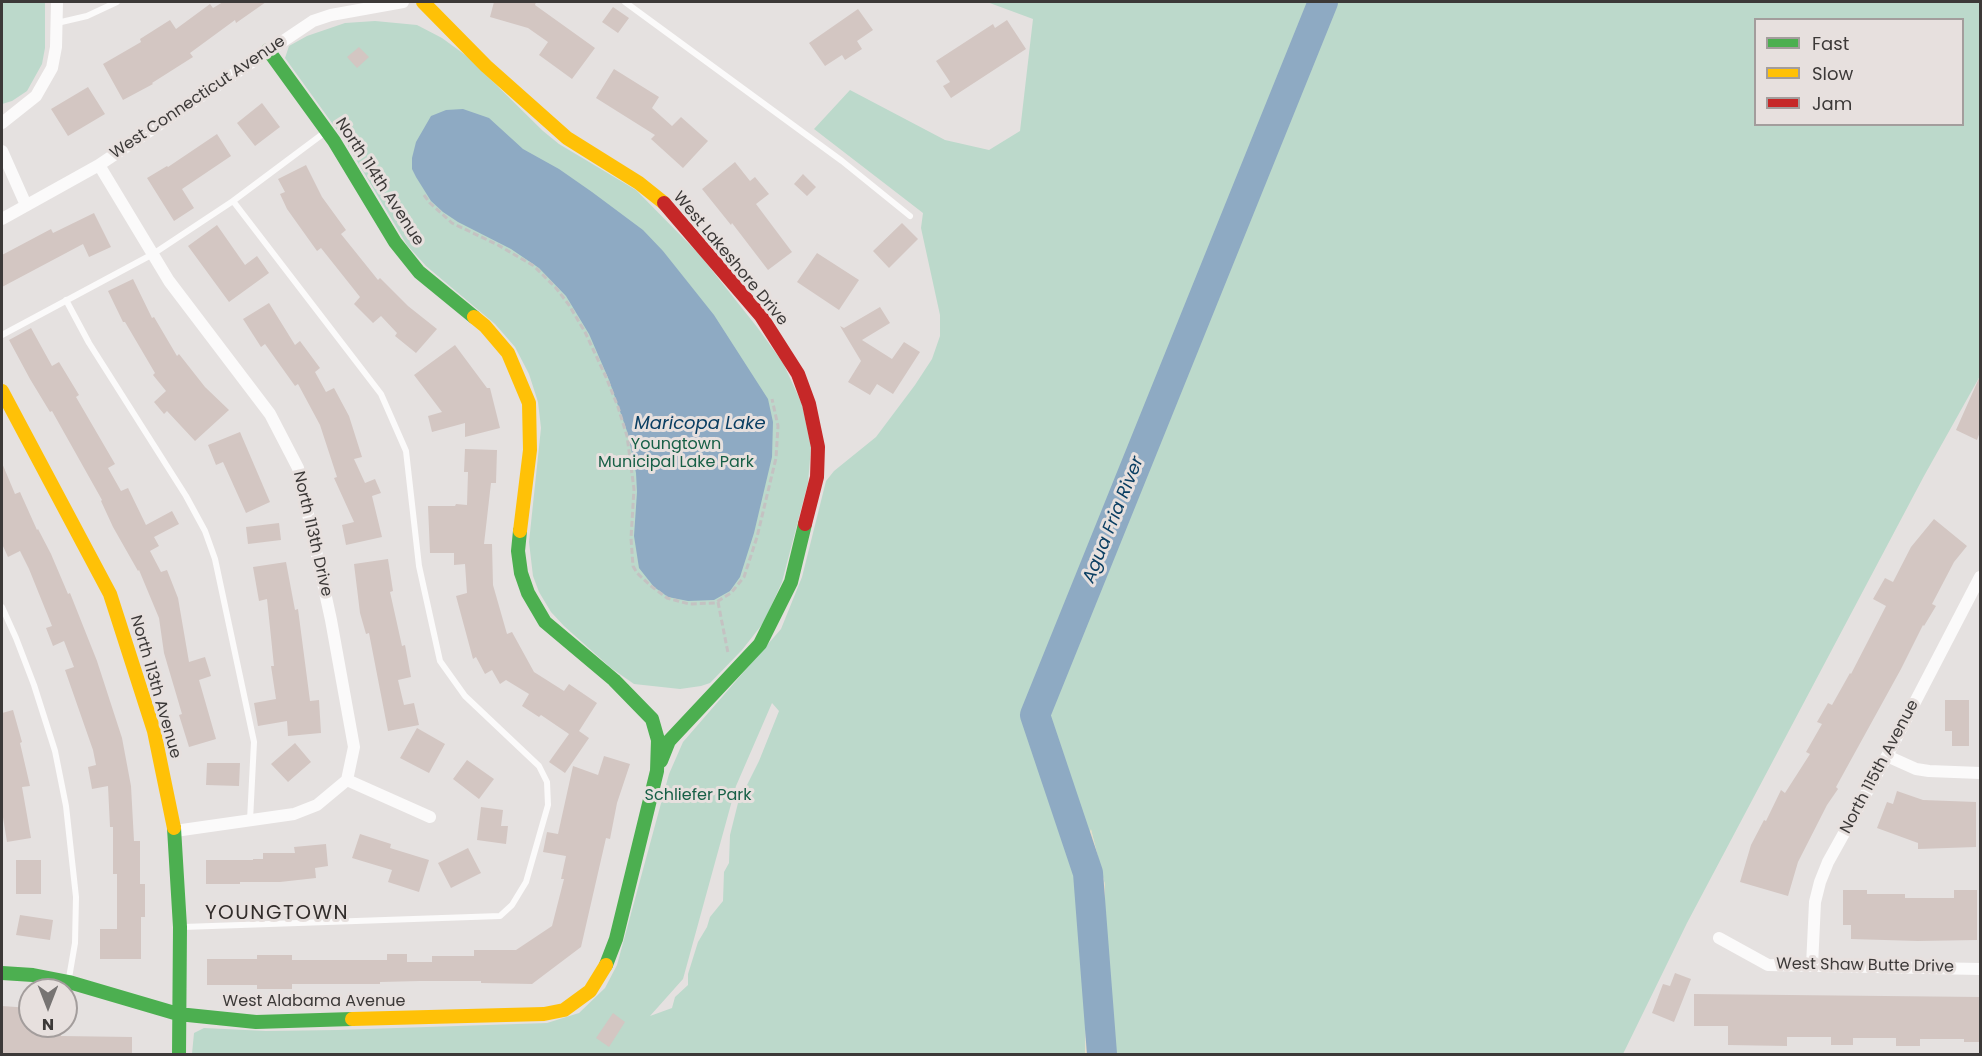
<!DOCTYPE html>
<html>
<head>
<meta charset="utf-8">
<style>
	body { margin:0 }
	#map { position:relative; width:1982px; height:1056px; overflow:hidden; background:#e5e1e0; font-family:Poppins,sans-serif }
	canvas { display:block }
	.frame { position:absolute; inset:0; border:3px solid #3c3938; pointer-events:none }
	.legend { position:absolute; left:1754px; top:18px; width:210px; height:108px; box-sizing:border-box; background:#e7e0de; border:2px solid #a39d9c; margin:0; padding:8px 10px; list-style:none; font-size:18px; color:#3c3938 }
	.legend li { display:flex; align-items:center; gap:12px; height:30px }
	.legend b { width:30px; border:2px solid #a39d9c }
	.north { position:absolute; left:18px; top:978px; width:60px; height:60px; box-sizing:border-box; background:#e7e0de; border:2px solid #a39d9c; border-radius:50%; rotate:180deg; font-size:16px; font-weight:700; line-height:24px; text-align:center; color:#3c3938 }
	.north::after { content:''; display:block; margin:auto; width:21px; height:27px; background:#777473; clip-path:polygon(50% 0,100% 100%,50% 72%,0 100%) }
</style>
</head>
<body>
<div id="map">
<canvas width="1982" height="1056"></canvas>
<div class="frame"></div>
<ul class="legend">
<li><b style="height:8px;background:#4caf50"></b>Fast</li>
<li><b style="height:8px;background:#ffc107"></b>Slow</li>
<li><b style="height:8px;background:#c62828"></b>Jam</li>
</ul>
<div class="north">N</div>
</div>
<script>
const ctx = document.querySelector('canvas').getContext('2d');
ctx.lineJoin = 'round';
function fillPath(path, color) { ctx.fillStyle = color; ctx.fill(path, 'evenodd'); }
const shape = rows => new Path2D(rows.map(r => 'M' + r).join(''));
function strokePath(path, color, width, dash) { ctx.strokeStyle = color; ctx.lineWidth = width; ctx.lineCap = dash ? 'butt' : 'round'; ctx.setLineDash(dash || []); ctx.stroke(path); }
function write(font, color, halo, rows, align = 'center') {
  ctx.font = font + ' Poppins,sans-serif'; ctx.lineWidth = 6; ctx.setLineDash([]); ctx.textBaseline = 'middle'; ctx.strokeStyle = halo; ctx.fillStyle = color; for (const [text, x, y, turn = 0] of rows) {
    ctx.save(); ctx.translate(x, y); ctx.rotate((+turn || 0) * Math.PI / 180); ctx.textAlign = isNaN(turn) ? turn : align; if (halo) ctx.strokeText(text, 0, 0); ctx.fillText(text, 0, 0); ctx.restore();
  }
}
fillPath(shape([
	[2,2,45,2,45,48,42,64,27,91,12,101,2,104],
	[987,2,1980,2,1980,376,1924,476,1687,923,1623,1054,1104,1054,1105,885,1091,830,1085,1054,192,1054,194,1033,204,1028,266,1031,337,1030,547,1023,579,1013,605,988,617,965,669,774,683,742,781,629,802,577,826,481,834,471,876,437,915,385,932,359,940,336,940,315,921,228,923,213,814,129,850,90,945,140,989,150,1020,131,1033,19],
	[1756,20,1962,20,1962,124,1756,124],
	[772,703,779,711,759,761,738,803,730,835,729,863,724,872,723,901,710,917,707,927,698,942,688,974,688,985,675,997,672,1008,650,1016,683,979,736,786],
	[375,21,417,25,442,38,468,57,543,131,559,144,636,190,699,254,757,327,783,363,802,404,811,447,808,483,782,582,764,622,742,650,710,683,701,686,680,689,634,684,611,668,564,626,551,612,539,592,533,576,529,542,541,428,538,402,529,374,515,347,495,324,426,266,407,245,345,141,285,58,289,46,307,36,345,23]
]), '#bcd9cb');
fillPath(shape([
	[1091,829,1105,885,1104,1054,1085,1054,1086,1030,1077,853]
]), '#e3ddc8');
fillPath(shape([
	[463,109,489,118,523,149,559,169,592,192,643,230,663,251,714,315,768,399,773,422,772,457,754,533,740,577,730,591,714,600,688,601,668,597,654,587,639,568,634,536,637,492,636,473,628,434,609,380,589,334,566,296,539,268,511,249,458,222,443,212,431,201,416,177,412,169,412,158,416,142,431,116,446,110]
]), '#8eaac3');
strokePath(shape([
	[1102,1054,1088,873,1035,715,1323,2]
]), '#8eaac3', 30);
fillPath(shape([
	[223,2,266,2,236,23,235,20,190,53,193,57,152,83,153,84,123,100,103,64,141,42,140,39,170,20,176,29,210,4,213,8],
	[494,2,536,2,535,5,595,48,572,79,539,55,548,42,528,28,490,17],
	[613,7,629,18,618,33,602,22],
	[858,9,873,30,857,41,862,49,845,60,842,55,825,66,809,43],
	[1007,20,1026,49,951,98,943,86,950,82,936,61,993,24,995,28],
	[359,47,369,57,357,68,347,57],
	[614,69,659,97,652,108,672,126,681,117,708,141,683,168,651,139,655,135,596,98],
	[88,87,105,114,68,136,51,109],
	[262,103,280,127,255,146,237,123],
	[217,134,231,156,182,189,194,208,174,221,147,178,167,166,168,167],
	[735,162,750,181,755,177,769,194,756,204,792,252,768,270,732,223,731,225,702,189],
	[306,165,322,197,346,230,341,234,378,280,380,278,408,306,437,329,416,353,395,336,397,333,381,316,373,323,354,304,360,297,321,248,317,251,287,209,280,194,285,192,278,179],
	[803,174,816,187,807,196,794,184],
	[94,213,111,247,89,257,83,244,2,287,2,255,51,229,53,233],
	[902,223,918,239,889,268,873,251],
	[217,225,245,265,257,256,269,273,229,302,188,246],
	[817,253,859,280,839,310,797,282],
	[133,279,152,318,154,317,177,356,179,354,205,387,229,410,195,441,167,411,164,414,154,402,166,391,153,375,155,373,125,322,123,322,108,291],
	[269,303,295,345,300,341,320,368,315,372,326,392,334,388,349,416,362,457,354,459,365,483,375,479,381,493,372,496,382,537,346,545,342,525,354,522,334,478,337,477,320,425,298,384,295,386,265,344,261,347,243,319],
	[880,307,890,323,862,340,892,359,904,342,920,352,893,394,877,384,870,395,848,382,861,361,840,326,844,328],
	[31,328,52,366,59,362,79,395,76,397,115,464,108,468,121,491,128,488,146,525,172,511,179,524,154,537,159,546,150,551,161,572,167,570,178,598,189,662,205,657,211,676,199,680,216,739,189,747,179,715,182,714,164,653,159,618,139,570,138,571,113,527,101,501,102,500,52,411,50,412,30,379,9,340],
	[455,345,487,388,490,388,500,428,465,437,465,423,432,432,428,416,442,412,414,375],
	[1980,376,1980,432,1977,440,1956,430],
	[240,432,270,502,246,513,223,462,216,465,208,445],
	[465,449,497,450,496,483,491,483,484,544,492,544,493,585,507,634,512,632,534,672,564,691,569,684,597,703,579,731,589,738,565,773,549,762,569,734,541,715,539,717,522,706,529,694,506,680,500,684,492,670,485,674,476,657,473,659,456,596,467,593,465,564,454,565,454,553,430,553,428,506,455,506,456,504,467,505,468,472,464,472],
	[2,463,15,494,20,492,37,530,38,529,51,554,68,594,70,593,97,661,122,738,131,786,134,841,140,841,140,884,145,884,145,917,141,917,141,959,100,959,100,929,117,929,117,874,113,874,113,827,110,827,108,786,92,789,88,767,96,765,93,750,65,670,74,667,64,641,53,646,46,628,52,626,29,569,20,551,8,557,2,544],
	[1934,519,1967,546,1954,562,1932,604,1936,606,1924,626,1923,625,1901,669,1836,787,1838,789,1827,805,1798,862,1788,896,1740,882,1751,845,1764,820,1766,821,1781,790,1785,793,1810,754,1806,752,1822,724,1817,722,1828,703,1832,705,1850,673,1851,674,1886,606,1873,599,1885,578,1893,582,1911,547],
	[279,523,281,540,248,544,246,527],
	[388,559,393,591,390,592,402,646,405,645,411,677,398,680,404,705,414,703,419,725,388,731,369,633,366,634,360,613,354,564],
	[286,562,295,610,298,609,310,701,319,700,321,733,288,736,287,721,258,726,254,703,276,699,271,666,274,666,267,599,259,601,253,567],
	[1945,700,1969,700,1969,746,1952,746,1952,731,1945,731],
	[13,710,22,742,20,743,30,786,22,787,31,838,7,842,2,811,2,713],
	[417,728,445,744,429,773,400,758],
	[295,743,311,762,288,782,271,764],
	[604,756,630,764,617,803,610,839,606,838,581,947,532,984,481,983,481,981,420,981,380,982,380,984,292,984,292,989,257,989,257,985,207,985,207,959,257,959,257,955,292,955,292,960,387,960,387,954,407,954,407,962,432,962,432,956,474,956,474,950,516,950,552,926,564,879,561,879,566,856,543,852,547,832,558,834,573,766,598,775],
	[467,760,494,779,479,799,453,779],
	[207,763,240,763,239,786,206,785],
	[1897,791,1923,800,1976,802,1976,847,1918,849,1918,843,1877,828,1887,802,1893,804],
	[481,807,503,810,501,826,508,826,506,844,477,840],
	[360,834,391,844,390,848,429,860,419,892,388,882,392,870,352,858],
	[326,844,328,866,315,868,316,878,280,882,240,882,240,884,206,884,206,860,253,860,253,859,263,859,263,853,295,853,294,847],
	[468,848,481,873,451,888,438,863],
	[16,860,41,860,41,894,16,894],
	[1843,890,1867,890,1867,894,1905,894,1905,898,1954,898,1954,890,1977,890,1977,940,1918,941,1851,939,1851,925,1843,925],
	[20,915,53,920,50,940,16,935],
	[1675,973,1691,979,1674,1022,1652,1013,1663,984,1670,986],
	[1694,994,1980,997,1980,1042,1964,1042,1964,1039,1920,1039,1920,1046,1896,1046,1896,1038,1853,1038,1853,1045,1831,1045,1831,1037,1787,1037,1787,1046,1728,1045,1728,1026,1694,1026],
	[2,1006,30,1008,30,1026,62,1026,61,1036,132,1037,132,1054,2,1054],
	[613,1013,625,1022,609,1047,596,1038]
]), '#d3c6c2');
strokePath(shape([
	[424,195,430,203,452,223,498,245,534,266,556,288,569,305,585,332,606,377,618,407,627,436,634,489,631,538,633,566,637,573,651,586,667,598,689,604,715,603,731,593,744,577,757,537,776,458,778,426,772,399],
	[718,602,728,653]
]), '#c4c2c2', 3, [6, 3]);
strokePath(shape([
	[625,2,842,161,910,216],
	[57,23,87,16,117,2],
	[66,300,89,343,186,496,205,531,215,559,254,742,250,820],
	[2,335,153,254,233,201],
	[2,607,16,638,34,685,55,751,66,806,76,897,75,943,69,978],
	[183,927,500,916,512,905,526,882,548,805,547,782,539,766,465,696,440,661,419,566,406,451,381,394,233,201,324,133]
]), '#fbfafa', 6);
strokePath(shape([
	[2,123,36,96,52,68,56,47,57,2],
	[2,151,26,205],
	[99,165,169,281,270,414,298,468,331,620,354,747,347,780],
	[2,219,99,165,313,21,331,15,403,2],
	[1887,756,1916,769,1929,771,1980,773],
	[175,831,294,814,317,805,347,780,430,817],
	[1719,938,1768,965,1980,969],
	[1812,966,1815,902,1820,882,1828,862,1887,756,1980,577]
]), '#fbfafa', 12);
strokePath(shape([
	[268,50,334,141,395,242,419,272,474,317],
	[520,531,518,551,521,573,528,593,545,622,614,680,652,719,658,740,657,771,616,939,606,965],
	[661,761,669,741,760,644,791,582,805,524],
	[174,828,180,927,179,1054],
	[2,973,33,975,69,982,178,1014,256,1022,352,1019]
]), '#4caf50', 14);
strokePath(shape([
	[423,2,486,66,567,138,639,183,664,203],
	[474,317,485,326,508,353,529,403,530,450,520,531],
	[2,391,110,594,154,731,174,828],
	[352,1019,544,1014,564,1010,590,991,606,965]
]), '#ffc107', 14);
strokePath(shape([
	[664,203,761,316,798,374,809,404,818,447,817,477,805,524]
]), '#c62828', 14);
write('16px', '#3c3938', '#e7e0de', [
	["West Connecticut Avenue",198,98,-34],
	["North 114th Avenue",379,182,57],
	["West Lakeshore Drive",730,259,50],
	["North 113th Drive",312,534,77],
	["North 113th Avenue",155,687,74],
	["North 115th Avenue",1880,767,-62],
	["West Shaw Butte Drive",1865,966,1],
	["West Alabama Avenue",314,1002]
]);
write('16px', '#175f46', '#e7e0de', [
	["Youngtown",676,445],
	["Municipal Lake Park",676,463],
	["Schliefer Park",698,796]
]);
write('italic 18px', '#0a3e62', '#e7e0de', [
	["Maricopa Lake",700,424],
	["Agua Fria River",1114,520,-68]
]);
ctx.letterSpacing = '1.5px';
write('20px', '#322d2b', '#e7e0de', [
	["YOUNGTOWN",277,914]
]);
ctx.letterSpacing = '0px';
</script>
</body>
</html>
